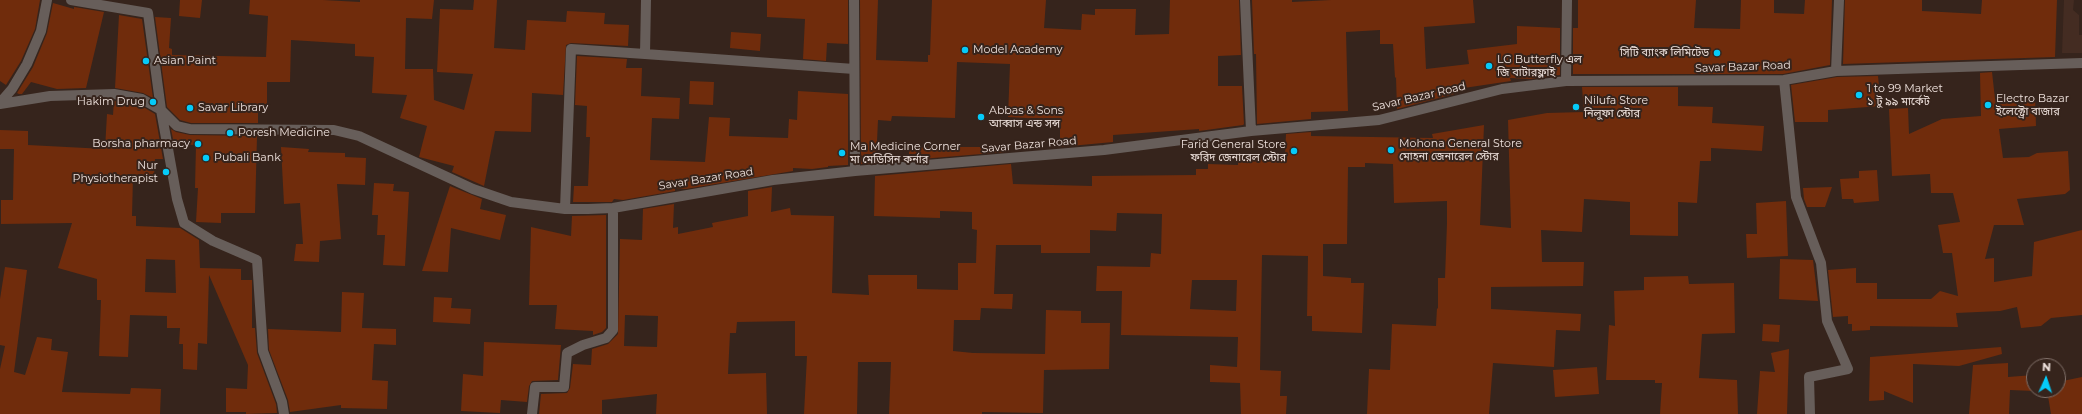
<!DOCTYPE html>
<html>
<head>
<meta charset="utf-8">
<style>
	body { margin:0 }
	#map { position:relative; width:2082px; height:414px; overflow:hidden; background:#36241c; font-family:Montserrat,sans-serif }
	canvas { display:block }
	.north { position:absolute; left:2026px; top:358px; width:40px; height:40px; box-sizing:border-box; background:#36241c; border:1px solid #807069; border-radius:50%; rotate:3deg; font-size:11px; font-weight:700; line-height:16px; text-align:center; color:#eee1dc }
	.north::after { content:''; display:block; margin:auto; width:14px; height:18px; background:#05cbf9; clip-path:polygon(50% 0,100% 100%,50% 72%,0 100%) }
</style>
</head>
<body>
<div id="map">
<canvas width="2082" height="414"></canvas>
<div class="north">N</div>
</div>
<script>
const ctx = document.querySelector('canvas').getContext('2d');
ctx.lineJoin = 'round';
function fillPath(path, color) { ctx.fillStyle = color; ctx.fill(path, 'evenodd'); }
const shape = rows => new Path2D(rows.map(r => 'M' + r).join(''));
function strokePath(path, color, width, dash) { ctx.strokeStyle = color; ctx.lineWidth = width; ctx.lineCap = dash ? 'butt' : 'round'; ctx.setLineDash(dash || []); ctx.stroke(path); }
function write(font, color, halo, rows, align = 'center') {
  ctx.font = font + ' Montserrat,"Noto Sans Bengali",sans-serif'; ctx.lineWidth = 4; ctx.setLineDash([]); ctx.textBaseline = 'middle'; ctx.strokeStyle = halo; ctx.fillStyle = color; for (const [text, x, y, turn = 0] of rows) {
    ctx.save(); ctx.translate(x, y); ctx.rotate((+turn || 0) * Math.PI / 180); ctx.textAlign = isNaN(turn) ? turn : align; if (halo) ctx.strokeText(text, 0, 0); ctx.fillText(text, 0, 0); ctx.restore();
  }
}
fillPath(shape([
	[2064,0,2074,0,2073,10,2079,15,2079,35,2082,35,2082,53,2062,53]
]), '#442c22');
fillPath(shape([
	[0,0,40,0,35,29,21,61,6,85,0,81],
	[180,0,202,0,200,18,179,16],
	[250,0,323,0,360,2,360,0,434,0,432,19,406,18,405,69,433,69,434,100,464,110,473,74,437,72,440,9,473,10,474,0,497,0,494,48,525,50,527,20,566,22,567,11,605,13,604,24,629,25,628,46,571,43,566,45,563,95,532,93,531,132,495,131,484,186,452,172,454,166,419,157,427,126,400,118,407,95,372,93,374,57,355,56,355,44,291,40,290,82,267,82,267,104,258,104,258,123,191,123,180,120,167,107,155,17,171,18,169,48,172,49,172,55,266,57,268,16,249,14],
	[767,0,848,0,848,44,827,43,826,61,803,59,805,19,767,17],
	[860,0,878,0,876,60,928,62,928,55,930,55,932,0,1046,0,1044,28,1081,30,1082,14,1095,15,1095,9,1136,9,1135,35,1169,34,1170,0,1239,0,1241,55,1218,56,1218,86,1242,86,1244,124,1243,125,1199,131,1199,129,1113,135,1113,142,1060,147,1060,120,1008,117,1010,64,957,62,955,118,892,116,891,121,878,120,876,163,861,164],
	[1252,0,1292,0,1292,2,1331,0,1473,0,1475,23,1424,27,1426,69,1469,64,1467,50,1517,44,1517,26,1560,28,1560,75,1530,79,1510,78,1511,81,1457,89,1458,93,1397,109,1396,77,1395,78,1393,44,1380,44,1380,30,1346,32,1348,111,1311,112,1311,119,1257,124,1256,54,1254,54],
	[1578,0,1696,0,1694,28,1740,29,1741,0,1774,0,1774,13,1804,14,1805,0,1832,0,1830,65,1783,74,1573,74,1573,28,1578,28],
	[1845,0,1922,0,1922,11,1981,14,1982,0,2057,0,2055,57,1843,64],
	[53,3,74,9,74,7,104,12,86,88,57,89,31,82,22,94,19,94,17,93,33,67,47,33],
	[119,15,142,19,153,98,143,93,115,88],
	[731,32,761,34,760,51,730,48],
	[577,56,627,59,626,68,642,68,641,96,680,98,679,119,652,118,650,160,705,162,709,117,730,118,729,136,788,138,789,119,797,120,798,91,848,94,848,165,828,166,828,167,812,169,793,168,793,171,686,189,675,188,675,191,623,200,614,199,612,202,573,202,574,186,588,186,590,137,586,137,587,106,575,105],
	[1992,72,1995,99,2035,97,2036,126,1999,129,2003,158,2029,157,2037,153,2068,151,2070,190,2065,194,2017,199,2024,225,1994,225,1985,259,1994,258,1994,282,2032,276,2034,242,2082,230,2082,315,2051,318,2041,326,2021,328,2017,307,2000,311,1956,313,1958,327,1870,326,1870,330,1852,331,1852,324,1848,324,1848,316,1833,317,1828,270,1856,268,1856,283,1877,283,1877,299,1931,299,1940,291,1958,296,1952,253,1943,253,1938,225,1960,222,1953,193,1931,193,1930,174,1892,176,1889,109,1908,108,1909,134,1942,119,1981,116,1980,73],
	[1878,76,1881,106,1828,110,1828,122,1795,122,1791,85,1837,77],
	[690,81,714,82,713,105,689,104],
	[1582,87,1678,87,1678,106,1713,107,1712,123,1764,126,1762,151,1711,148,1711,161,1700,161,1697,203,1678,202,1678,236,1630,235,1630,202,1584,199,1582,232,1541,230,1542,262,1584,262,1583,286,1491,287,1491,309,1581,314,1580,331,1556,330,1554,367,1493,363,1489,414,1367,414,1369,369,1390,370,1392,324,1436,326,1437,308,1438,309,1438,278,1445,278,1447,223,1447,201,1394,203,1393,164,1365,163,1365,167,1348,167,1347,244,1323,244,1323,276,1351,278,1351,283,1364,283,1362,333,1312,331,1312,316,1307,316,1308,256,1262,255,1260,370,1281,371,1280,396,1287,396,1286,414,1241,414,1240,383,1210,382,1210,365,1237,367,1238,337,1121,335,1122,291,1096,291,1097,266,1150,267,1151,253,1161,254,1162,214,1117,213,1116,231,1090,230,1090,253,1041,253,1041,245,996,245,994,294,1013,294,1012,309,981,308,980,320,954,320,953,351,973,353,1045,354,1046,310,1081,311,1081,323,1110,323,1109,369,1044,370,1043,413,982,412,982,414,889,414,891,362,858,362,857,414,804,414,807,356,795,356,795,321,737,322,736,333,730,333,728,374,766,373,767,414,656,414,657,394,602,400,602,414,539,414,541,394,567,393,570,388,573,364,591,365,592,349,608,344,618,334,620,239,642,240,643,209,674,204,673,228,678,227,678,234,713,227,712,223,748,216,748,191,772,187,771,212,790,208,791,215,834,216,832,293,869,295,868,275,917,275,917,289,958,290,958,263,976,263,977,230,972,229,972,212,940,211,940,218,874,216,875,176,1011,164,1013,184,1092,186,1092,176,1196,175,1196,169,1208,169,1208,164,1238,165,1238,157,1285,156,1286,134,1311,132,1311,136,1433,138,1432,134,1484,125,1480,225,1511,228,1508,120,1547,113,1584,112],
	[1192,280,1237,280,1236,311,1190,309],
	[625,315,658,316,657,347,624,346],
	[114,101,140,105,155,114,163,159,155,159,154,177,133,177,132,216,136,216,136,226,180,228,199,240,200,268,241,269,241,280,252,280,252,328,255,328,257,353,276,404,277,413,246,414,246,412,226,412,226,388,247,389,248,365,209,275,207,344,198,343,197,370,183,369,183,344,179,344,180,328,167,328,167,316,130,315,128,357,99,356,101,300,97,300,97,279,58,268,72,223,1,224,1,200,13,200,14,149,0,149,0,130,28,131,28,145,105,149,107,114,113,115],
	[146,259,175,260,176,293,145,292],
	[171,129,176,132,190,135,257,136,255,213,221,213,221,223,196,222,198,188,195,188,196,145,174,144],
	[281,147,309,149,308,152,345,153,345,157,366,158,365,185,337,184,341,239,320,241,319,262,294,261,296,244,303,244,300,203,284,204],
	[909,147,1004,147,1005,152,909,160],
	[1877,170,1879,201,1854,203,1853,199,1842,199,1840,179,1859,178,1859,171],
	[374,183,394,184,393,191,409,192,405,266,383,265,385,235,377,235,378,215,372,215],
	[450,186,482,199,480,209,506,215,500,240,451,228,448,272,422,271],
	[1832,187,1825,207,1807,207,1804,199,1803,188],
	[1786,201,1788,256,1747,258,1746,234,1757,234,1756,203],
	[606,215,606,328,602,332,593,335,593,331,555,329,557,305,529,305,531,227,571,236,572,216],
	[1780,259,1813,260,1818,301,1779,299],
	[5,267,27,270,14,372,25,375,37,337,52,339,51,350,68,352,62,392,130,394,131,388,161,389,160,414,0,414,0,369,5,346,0,345,0,299],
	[1688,276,1689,284,1734,283,1735,333,1702,334,1699,378,1737,380,1738,414,1660,414,1662,383,1655,383,1655,380,1606,380,1609,325,1615,326,1614,291,1644,290,1644,277],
	[342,292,364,293,362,328,396,329,396,345,374,344,372,380,388,381,387,409,341,408,341,405,290,412,288,400,269,350,268,329,341,332],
	[434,297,452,298,451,308,471,309,470,324,433,322],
	[1763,324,1780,325,1779,342,1762,341],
	[484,342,561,345,558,380,532,381,529,386,527,402,501,400,500,413,461,411,463,374,483,376],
	[2001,347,2002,354,1959,366,1913,364,1913,403,1884,391,1884,400,1869,401,1870,357],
	[1789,349,1787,414,1757,414,1760,371,1775,372,1771,353],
	[2008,363,2008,377,2034,375,2034,391,2010,390,2009,414,1969,414,1973,365],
	[1597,367,1599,394,1555,397,1553,370],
	[2082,377,2082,414,2051,414,2047,390,2058,390,2058,382]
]), '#702c0c');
strokePath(shape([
	[71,0,148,13,161,110,177,199,184,223,213,241,257,260,263,351,282,402,284,414],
	[854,0,855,171],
	[1245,0,1251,131],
	[645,54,854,69],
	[1836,71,1839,0],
	[1784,80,1796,197,1821,263,1827,321,1848,369,1809,377,1810,414],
	[1566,81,1567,0],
	[0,103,12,89,27,64,41,31,47,0],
	[0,104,50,96,114,94,142,99,161,110,177,126,190,129,334,130,359,136,473,189,511,202,565,209,588,209,613,208,773,180,855,171,1104,150,1251,131,1379,120,1502,89,1566,81,1784,80,1836,71,2082,63],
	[565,209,571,49,645,54,646,0],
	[532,414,535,387,564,387,567,353,583,345,606,338,613,330,613,208]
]), '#675e5a', 10);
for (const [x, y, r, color] of [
	[965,50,4,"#05cbf9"],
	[1717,53,4,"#05cbf9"],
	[146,61,4,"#05cbf9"],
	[1489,66,4,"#05cbf9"],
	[1859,95,4,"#05cbf9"],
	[153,102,4,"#05cbf9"],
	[1988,105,4,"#05cbf9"],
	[1576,107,4,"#05cbf9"],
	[190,108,4,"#05cbf9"],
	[981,117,4,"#05cbf9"],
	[230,133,4,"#05cbf9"],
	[198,144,4,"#05cbf9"],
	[1391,150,4,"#05cbf9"],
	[1294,151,4,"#05cbf9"],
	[842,153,4,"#05cbf9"],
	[206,158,4,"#05cbf9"],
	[166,172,4,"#05cbf9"]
]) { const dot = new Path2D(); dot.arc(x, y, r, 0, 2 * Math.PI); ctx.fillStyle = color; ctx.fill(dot); strokePath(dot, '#36241c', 1.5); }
write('11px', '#eee1dc', '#36241c', [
	["Model Academy",973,50],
	["সিটি ব্যাংক লিমিটেড",1709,53,"right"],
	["LG Butterfly এল",1497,60],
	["জি বাটারফ্লাই",1497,73],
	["Asian Paint",154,61],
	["1 to 99 Market",1867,89],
	["১ টু ৯৯ মার্কেট",1867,102],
	["Electro Bazar",1996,99],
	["ইলেক্ট্রো বাজার",1996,112],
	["Nilufa Store",1584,101],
	["নিলুফা স্টোর",1584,114],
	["Hakim Drug",145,102,"right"],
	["Savar Library",198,108],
	["Abbas & Sons",989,111],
	["আব্বাস এন্ড সন্স",989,124],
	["Poresh Medicine",238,133],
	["Borsha pharmacy",190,144,"right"],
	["Mohona General Store",1399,144],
	["মোহনা জেনারেল স্টোর",1399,157],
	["Farid General Store",1286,145,"right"],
	["ফরিদ জেনারেল স্টোর",1286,158,"right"],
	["Ma Medicine Corner",850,147],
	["মা মেডিসিন কর্নার",850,160],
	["Pubali Bank",214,158],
	["Nur",158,166,"right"],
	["Physiotherapist",158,179,"right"]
], 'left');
write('11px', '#eee1dc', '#36241c', [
	["Savar Bazar Road",1743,67,-2],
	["Savar Bazar Road",1419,97,-13],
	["Savar Bazar Road",1029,145,-5],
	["Savar Bazar Road",706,179,-9]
]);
</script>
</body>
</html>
